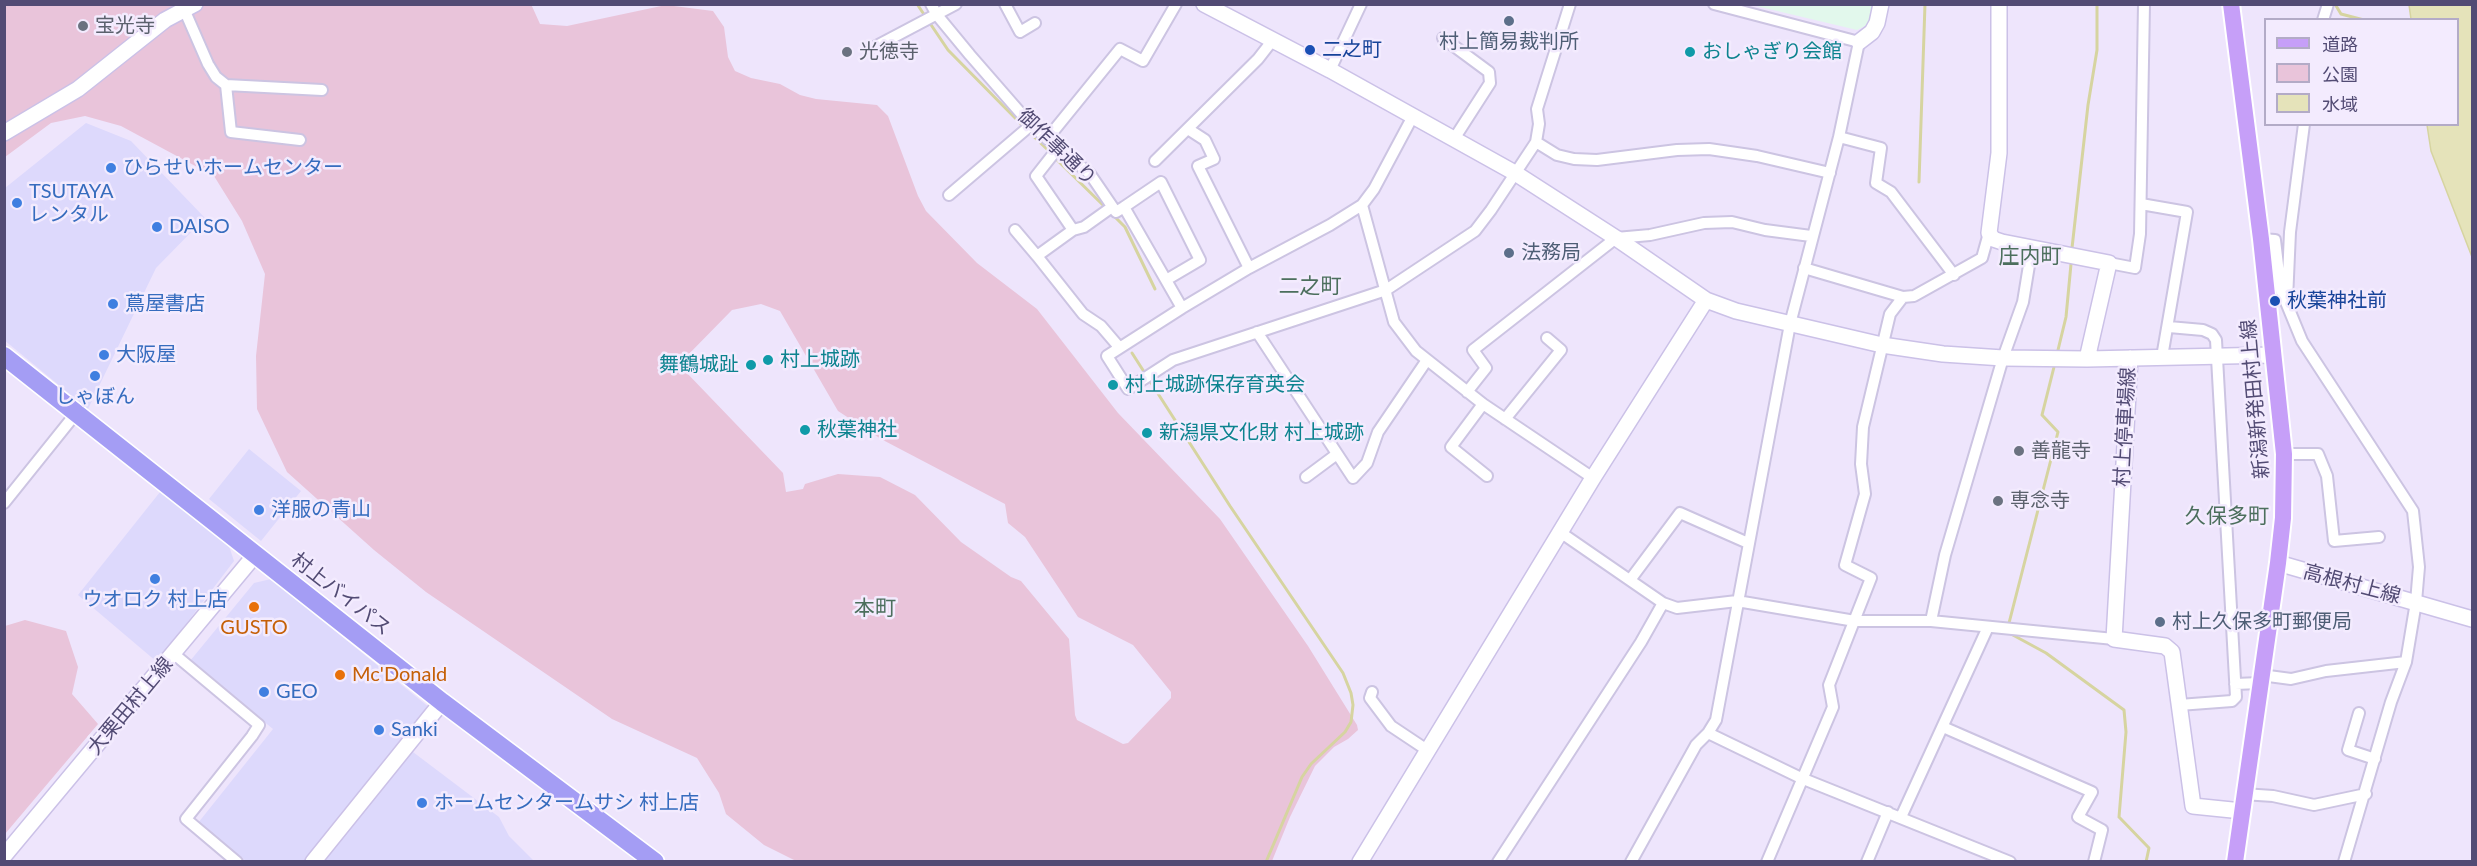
<!DOCTYPE html>
<html>
<head>
<meta charset="utf-8">
<style>
	body { margin:0 }
	#map { position:relative; width:2477px; height:866px; overflow:hidden; background:#eee5fc; font-family:Lato,"Noto Sans JP",sans-serif }
	canvas { display:block }
	.frame { position:absolute; inset:0; border:6px solid #524b74; pointer-events:none }
	.legend { position:absolute; left:2264px; top:18px; width:195px; height:108px; box-sizing:border-box; background:#f3ebfe; border:2px solid #b3abc7; margin:0; padding:8px 10px; list-style:none; font-size:18px; color:#524b74 }
	.legend li { display:flex; align-items:center; gap:12px; height:30px }
	.legend b { width:30px; border:2px solid #b3abc7 }
</style>
</head>
<body>
<div id="map">
<canvas width="2477" height="866"></canvas>
<div class="frame"></div>
<ul class="legend">
<li><b style="height:8px;background:#c69ff8"></b>道路</li>
<li><b style="height:16px;background:#e9c4da"></b>公園</li>
<li><b style="height:16px;background:#e5e3ba"></b>水域</li>
</ul>
</div>
<script>
const ctx = document.querySelector('canvas').getContext('2d');
ctx.lineJoin = 'round';
function fillPath(path, color) { ctx.fillStyle = color; ctx.fill(path, 'evenodd'); }
const shape = rows => new Path2D(rows.map(r => 'M' + r).join(''));
function strokePath(path, color, width, dash) { ctx.strokeStyle = color; ctx.lineWidth = width; ctx.lineCap = dash ? 'butt' : 'round'; ctx.setLineDash(dash || []); ctx.stroke(path); }
function write(font, color, halo, rows, align = 'center') {
  ctx.font = font + ' Lato,"Noto Sans JP",sans-serif'; ctx.lineWidth = 5; ctx.setLineDash([]); ctx.textBaseline = 'middle'; ctx.strokeStyle = halo; ctx.fillStyle = color; for (const [text, x, y, turn = 0] of rows) {
    ctx.save(); ctx.translate(x, y); ctx.rotate((+turn || 0) * Math.PI / 180); ctx.textAlign = isNaN(turn) ? turn : align; if (halo) ctx.strokeText(text, 0, 0); ctx.fillText(text, 0, 0); ctx.restore();
  }
}
fillPath(shape([
	[86,123,131,141,205,218,156,268,88,409,4,340,5,188],
	[249,449,301,491,261,541,209,499],
	[160,492,229,546,234,561,157,662,78,595],
	[271,579,430,708,306,861,246,861,198,823,273,729,190,661,254,583],
	[409,749,499,817,509,836,534,861,316,862]
]), '#ddd9fc');
fillPath(shape([
	[1752,5,1875,5,1871,23,1857,30]
]), '#e2f8ec');
fillPath(shape([
	[531,4,540,24,567,26,666,5,713,11,724,27,728,57,735,71,751,78,780,84,800,95,816,99,877,105,888,116,918,196,926,211,977,263,1037,309,1118,413,1220,519,1308,646,1357,725,1358,730,1348,739,1334,747,1315,766,1290,817,1272,861,796,861,764,845,726,814,719,793,697,758,612,719,426,592,374,550,287,472,257,409,256,356,265,274,242,221,214,176,121,126,85,116,51,123,5,157,5,5],
	[761,304,780,311,838,411,881,439,1005,504,1008,523,1025,537,1078,617,1133,645,1171,692,1171,698,1128,743,1123,744,1077,720,1075,715,1069,639,1021,581,1011,577,961,542,915,495,880,477,838,474,805,484,803,489,786,492,783,473,684,370,684,359,732,310],
	[25,620,66,631,78,667,72,694,98,724,5,834,5,626]
]), '#e9c4da');
const water = shape([
	[2409,5,2472,5,2472,257,2431,151,2427,125,2458,124,2458,20,2411,19,2409,5]
]);
fillPath(water, '#e5e3ba');
strokePath(water, '#d6d4a0', 1.5);
strokePath(shape([
	[917,4,948,50,1024,127],
	[2335,4,2341,14,2364,20],
	[1029,132,1050,152],
	[1054,157,1105,207],
	[1919,182,1925,4],
	[1114,216,1125,227,1155,289],
	[2072,248,2088,105,2097,50,2097,4],
	[2058,350,2066,317,2071,264],
	[1132,353,1230,506,1343,673,1351,693,1353,705,1351,722,1345,732,1311,764,1302,777,1266,862],
	[2009,623,2058,432,2042,415,2054,367],
	[2011,634,2046,653,2124,710,2126,732,2119,817,2149,848,2146,862]
]), '#d6d4a0', 3);
const street = shape([
	[931,4,937,15,970,55,1031,125,1090,174,1116,212,1124,207,1182,308],
	[1005,4,1020,32,1035,23],
	[184,9,208,64,216,77,226,85,231,132,300,140],
	[2323,20,2328,4],
	[1443,38,1489,72,1490,83,1454,139],
	[869,50,956,4],
	[1330,70,1361,4],
	[226,85,322,90],
	[1413,116,1374,189,1362,205,1330,225,1249,268,1182,308,1107,356,1128,389,1173,360,1386,290,1475,231,1491,210,1536,142,1539,124,1537,109,1570,4],
	[1188,129,1205,140,1214,159,1198,166,1249,268],
	[1839,137,1881,148,1876,183,1891,192,1954,275],
	[1047,139,1120,49,1143,61,1176,4],
	[1536,142,1557,155,1574,159,1597,160,1677,150,1709,149,1757,156,1830,173],
	[1058,148,1036,176,1073,230,1037,256,1083,314,1101,326,1119,347],
	[1155,161,1258,59,1272,41],
	[949,195,1031,125],
	[2141,204,2187,212,2162,357],
	[1362,205,1394,322,1416,351,1483,404,1593,478],
	[1124,207,1161,182,1200,260,1166,280],
	[1015,230,1037,256],
	[1073,230,1084,227,1112,207],
	[2261,239,2275,240,2281,290,2302,341,2413,511,2419,567,2416,602,2406,662,2391,702,2344,862],
	[2109,263,2135,268,2140,234,2144,4],
	[1804,268,1903,297,1914,296,1982,258,1989,233],
	[2287,300,2290,232,2304,124],
	[2169,327,2203,330,2212,334,2216,340,2236,697,2232,701,2179,705],
	[1257,332,1353,478,1367,463,1378,432,1427,360],
	[1467,392,1486,368,1473,350,1616,238,1650,235,1704,223,1732,222,1765,230,1811,236],
	[1483,404,1451,447,1487,476],
	[1505,419,1561,350,1547,338],
	[2284,454,2318,454,2327,476,2334,541,2379,537],
	[1306,477,1337,454],
	[4,503,77,412],
	[1560,532,1663,603,1677,608,1737,601,1855,621,1931,621,2114,639],
	[1630,580,1680,513,1748,543],
	[1931,621,1945,555,2003,358,2023,302,2032,247],
	[174,654,259,725,252,736,186,819,237,862],
	[2261,675,2291,679,2326,671,2406,662],
	[2235,684,2260,683],
	[1372,692,1370,698,1391,726,1427,750],
	[2359,713,2348,750,2375,759],
	[1943,727,2092,792,2078,817,2102,830,2094,862],
	[1708,733,1801,778,2010,862],
	[2243,794,2273,796,2314,805,2366,794],
	[1901,817,1988,627],
	[1498,862,1641,642,1663,603],
	[1631,862,1696,745,1708,733,1716,720,1790,324,1839,137,1859,42,1714,4],
	[1767,862,1833,707,1829,685,1871,578,1845,565,1865,494,1861,464,1863,427,1890,314,1903,297],
	[1867,862,1888,812]
]);
const secondary = shape([
	[1204,4,1330,70,1515,173,1616,238,1706,300,1736,311,1882,345,1943,354,2003,358,2087,359,2273,355],
	[1999,4,1999,153,1989,233,1993,239,2002,242,2109,263,2087,359],
	[1859,42,1872,32,1877,23,1881,4],
	[4,133,78,89,165,20,195,4],
	[2130,358,2114,639,2165,646,2172,652,2193,806,2242,811],
	[2278,563,2472,619],
	[4,856,255,555],
	[313,862,442,702],
	[1360,862,1593,478,1706,300]
]);
const primary = shape([
	[2231,4,2261,239,2284,454,2283,518,2278,563,2235,862]
]);
const highway = shape([
	[4,356,442,702,655,862]
]);
strokePath(street, '#ccc4e2', 14);
strokePath(secondary, '#cbc1e7', 18);
strokePath(primary, '#fff', 20);
strokePath(highway, '#fff', 21);
strokePath(street, '#fff', 10);
strokePath(secondary, '#fff', 15);
strokePath(primary, '#c69ff8', 16);
strokePath(highway, '#a49df4', 18);
for (const [x, y, r, color] of [
	[1509,21,6,"#5c6f8a"],
	[83,26,6,"#6b7280"],
	[1310,50,6,"#1a4fb4"],
	[847,52,6,"#6b7280"],
	[1690,52,6,"#0f9aa8"],
	[111,168,6,"#3f7fe0"],
	[17,203,6,"#3f7fe0"],
	[157,227,6,"#3f7fe0"],
	[1509,253,6,"#5c6f8a"],
	[2275,301,6,"#1a4fb4"],
	[113,304,6,"#3f7fe0"],
	[104,355,6,"#3f7fe0"],
	[768,360,6,"#0f9aa8"],
	[751,365,6,"#0f9aa8"],
	[95,376,6,"#3f7fe0"],
	[1113,385,6,"#0f9aa8"],
	[805,430,6,"#0f9aa8"],
	[1147,433,6,"#0f9aa8"],
	[2019,451,6,"#6b7280"],
	[1998,501,6,"#6b7280"],
	[259,510,6,"#3f7fe0"],
	[155,579,6,"#3f7fe0"],
	[254,607,6,"#e8710a"],
	[2160,622,6,"#5c6f8a"],
	[340,675,6,"#e8710a"],
	[264,692,6,"#3f7fe0"],
	[379,730,6,"#3f7fe0"],
	[422,803,6,"#3f7fe0"]
]) { const dot = new Path2D(); dot.arc(x, y, r, 0, 2 * Math.PI); ctx.fillStyle = color; ctx.fill(dot); strokePath(dot, '#f3ebfe', 2); }
write('20px', '#5b616d', '#f3ebfe', [
	["宝光寺",95,26],
	["光徳寺",859,52],
	["善龍寺",2031,451],
	["専念寺",2010,501]
], 'left');
write('20px', '#4e5e75', '#f3ebfe', [
	["村上簡易裁判所",1509,42,"center"],
	["法務局",1521,253],
	["村上久保多町郵便局",2172,622]
], 'left');
write('20px', '#164399', '#f3ebfe', [
	["二之町",1322,50],
	["秋葉神社前",2287,301]
], 'left');
write('20px', '#0d838f', '#f3ebfe', [
	["おしゃぎり会館",1702,52],
	["村上城跡",780,360],
	["舞鶴城趾",739,365,"right"],
	["村上城跡保存育英会",1125,385],
	["秋葉神社",817,430],
	["新潟県文化財 村上城跡",1159,433]
], 'left');
write('20px', '#524b74', '#f3ebfe', [
	["御作事通り",1057,147,44],
	["新潟新発田村上線",2255,399,-95],
	["村上停車場線",2125,427,-87],
	["高根村上線",2352,584,15],
	["村上バイパス",341,594,38],
	["大栗田村上線",130,706,-50]
]);
write('20px', '#366cbe', '#f3ebfe', [
	["ひらせいホームセンター",123,168],
	["TSUTAYA",29,192],
	["レンタル",29,215],
	["DAISO",169,227],
	["蔦屋書店",125,304],
	["大阪屋",116,355],
	["しゃぼん",95,397,"center"],
	["洋服の青山",271,510],
	["ウオロク 村上店",155,600,"center"],
	["GEO",276,692],
	["Sanki",391,730],
	["ホームセンタームサシ 村上店",434,803]
], 'left');
write('20px', '#c56008', '#f3ebfe', [
	["GUSTO",254,628],
	["Mc'Donald",352,675,"left"]
]);
write('21px', '#4c6f5d', '#f3ebfe', [
	["庄内町",2030,256],
	["二之町",1310,286],
	["久保多町",2227,516],
	["本町",875,608]
]);
</script>
</body>
</html>
